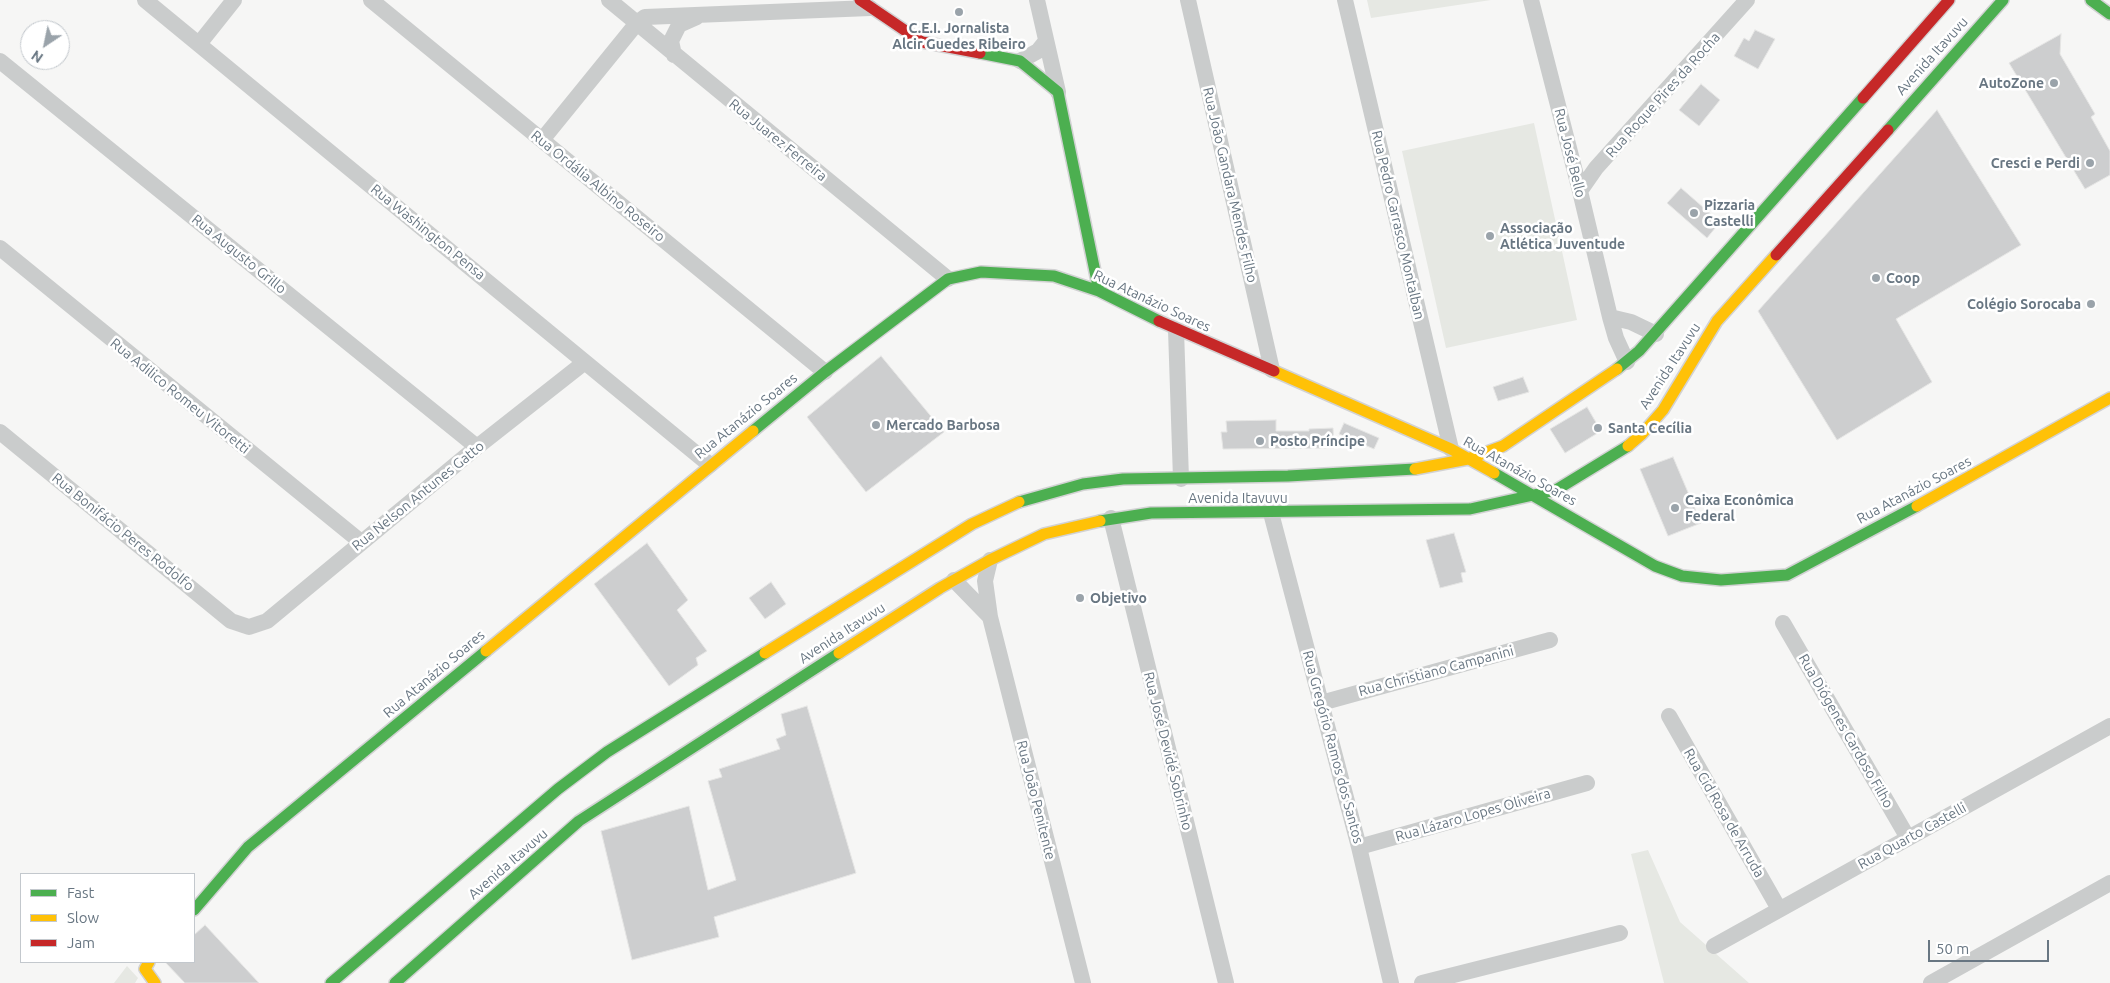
<!DOCTYPE html>
<html>
<head>
<meta charset="utf-8">
<style>
	body { margin:0 }
	#map { position:relative; width:2110px; height:983px; overflow:hidden; background:#f6f6f5; font-family:Ubuntu,sans-serif }
	canvas { display:block }
	.legend { position:absolute; left:20px; top:873px; width:175px; height:90px; box-sizing:border-box; background:#fff; border:1px solid #c3c8cd; margin:0; padding:6px 9px; list-style:none; font-size:15px; color:#687682 }
	.legend li { display:flex; align-items:center; gap:10px; height:25px }
	.legend b { width:25px; border:1px solid #c3c8cd }
	.north { position:absolute; left:20px; top:20px; width:50px; height:50px; box-sizing:border-box; background:#fff; border:1px solid #c3c8cd; border-radius:50%; rotate:214deg; font-size:14px; font-weight:700; line-height:20px; text-align:center; color:#687682 }
	.north::after { content:''; display:block; margin:auto; width:18px; height:22px; background:#9aa3aa; clip-path:polygon(50% 0,100% 100%,50% 72%,0 100%) }
	.scale { position:absolute; left:1928px; top:940px; width:121px; height:22px; box-sizing:border-box; border:2px solid #687682; border-top:0; padding-left:6px; font-size:15px; line-height:18px; white-space:nowrap; color:#687682; -webkit-text-stroke:4px #fff; paint-order:stroke }
</style>
</head>
<body>
<div id="map">
<canvas width="2110" height="983"></canvas>
<ul class="legend">
<li><b style="height:6px;background:#4caf50"></b>Fast</li>
<li><b style="height:6px;background:#ffc107"></b>Slow</li>
<li><b style="height:6px;background:#c62828"></b>Jam</li>
</ul>
<div class="north">N</div>
<div class="scale">50 m</div>
</div>
<script>
const ctx = document.querySelector('canvas').getContext('2d');
ctx.lineJoin = 'round';
function fillPath(path, color) { ctx.fillStyle = color; ctx.fill(path, 'evenodd'); }
const shape = rows => new Path2D(rows.map(r => 'M' + r).join(''));
function strokePath(path, color, width, dash) { ctx.strokeStyle = color; ctx.lineWidth = width; ctx.lineCap = dash ? 'butt' : 'round'; ctx.setLineDash(dash || []); ctx.stroke(path); }
function write(font, color, halo, rows, align = 'center') {
  ctx.font = font + ' Ubuntu,sans-serif'; ctx.lineWidth = 5; ctx.setLineDash([]); ctx.textBaseline = 'middle'; ctx.strokeStyle = halo; ctx.fillStyle = color; for (const [text, x, y, turn = 0] of rows) {
    ctx.save(); ctx.translate(x, y); ctx.rotate((+turn || 0) * Math.PI / 180); ctx.textAlign = isNaN(turn) ? turn : align; if (halo) ctx.strokeText(text, 0, 0); ctx.fillText(text, 0, 0); ctx.restore();
  }
}
fillPath(shape([
	[1367,0,1491,0,1371,18],
	[1534,123,1577,320,1446,348,1402,151],
	[1648,850,1680,922,1749,983,1664,983,1631,854],
	[127,966,138,978,135,983,114,983]
]), '#e6e8e3');
const building = shape([
	[1755,30,1775,39,1758,69,1734,56,1744,38,1749,41,1755,30],
	[2061,34,2060,54,2095,114,2091,117,2110,151,2110,175,2085,189,2009,63,2061,34],
	[1701,84,1720,100,1699,126,1679,110,1701,84],
	[1937,110,2021,245,1896,319,1932,382,1837,440,1758,311,1937,110],
	[1681,188,1720,222,1707,238,1667,203,1681,188],
	[881,356,944,432,866,492,807,417,881,356],
	[1523,377,1529,392,1498,401,1493,387,1523,377],
	[1587,407,1601,431,1565,453,1550,429,1587,407],
	[1276,420,1276,431,1309,431,1309,429,1333,428,1334,448,1223,449,1221,432,1227,432,1226,421,1276,420],
	[1344,423,1379,438,1374,449,1339,434,1344,423],
	[1673,457,1701,523,1668,536,1640,469,1673,457],
	[1454,533,1466,572,1461,573,1463,582,1440,588,1426,540,1454,533],
	[647,543,688,600,677,610,707,651,696,658,698,665,669,686,594,584,647,543],
	[771,582,786,604,765,619,749,598,771,582],
	[807,706,856,873,714,917,719,937,632,960,601,831,689,806,708,890,736,880,708,781,722,777,719,769,780,749,776,739,786,735,781,714,807,706],
	[205,925,259,983,185,983,165,962,194,962,194,935,205,925]
]);
fillPath(building, '#cdcecf');
strokePath(building, '#e5e5e4', 1);
const fast = shape([
	[2091,0,2110,14],
	[980,53,1020,61,1058,92,1099,291],
	[1888,130,2003,0],
	[1617,369,1639,351,1863,98],
	[753,431,825,372,948,279,981,272,1054,276,1099,291,1159,321],
	[1494,473,1655,566,1682,576,1721,580,1787,575,1917,506],
	[1019,502,1083,484,1123,479,1288,476,1415,469],
	[1100,521,1151,513,1470,509,1556,490,1628,446],
	[194,910,248,847,486,651],
	[331,983,558,789,607,752,765,653],
	[395,983,579,821,839,653]
]);
const slow = shape([
	[1274,371,1451,449,1494,473],
	[1628,446,1642,434,1663,410,1717,321,1776,255],
	[1415,469,1468,459,1503,446,1617,369],
	[1917,506,2110,398],
	[486,651,753,431],
	[765,653,972,524,1019,502],
	[839,653,940,588,990,560,1044,534,1100,521],
	[149,962,145,969,155,983]
]);
const jam = shape([
	[860,0,922,42,980,53],
	[1863,98,1949,0],
	[1776,255,1888,130],
	[1159,321,1274,371]
]);
strokePath(fast, '#d2d2d3', 14);
strokePath(slow, '#d2d2d3', 14);
strokePath(jam, '#d2d2d3', 14);
strokePath(shape([
	[145,0,710,465],
	[371,0,825,372],
	[609,0,948,279],
	[1037,0,1058,92],
	[1188,0,1272,370],
	[1345,0,1451,449],
	[1531,0,1580,191,1610,317,1616,338,1627,362],
	[199,44,234,0],
	[674,55,671,41,679,25,697,17],
	[0,61,477,447],
	[1020,61,1038,51,1046,41],
	[542,140,637,23,645,17,870,8],
	[1580,191,1596,168,1747,0],
	[0,248,361,542],
	[1610,317,1631,322,1656,334],
	[1176,330,1181,479],
	[0,432,231,621,249,627,267,621,477,447,585,362],
	[1271,513,1359,847,1391,983],
	[1111,518,1226,983],
	[990,560,985,581,990,617,1083,983],
	[954,580,990,617],
	[1783,623,1908,838],
	[1321,703,1550,640],
	[1669,716,1779,909],
	[1359,847,1587,783],
	[1714,946,2110,726],
	[1422,983,1620,933],
	[1931,983,2110,883]
]), '#cacccc', 16);
strokePath(fast, '#4caf50', 11);
strokePath(slow, '#ffc107', 11);
strokePath(jam, '#c62828', 11);
for (const [x, y, r, color] of [
	[959,12,5,"#9aa3aa"],
	[2054,83,5,"#9aa3aa"],
	[2090,163,5,"#9aa3aa"],
	[1694,213,5,"#9aa3aa"],
	[1490,236,5,"#9aa3aa"],
	[1876,278,5,"#9aa3aa"],
	[2091,304,5,"#9aa3aa"],
	[876,425,5,"#9aa3aa"],
	[1598,428,5,"#9aa3aa"],
	[1260,441,5,"#9aa3aa"],
	[1675,508,5,"#9aa3aa"],
	[1080,598,5,"#9aa3aa"]
]) { const dot = new Path2D(); dot.arc(x, y, r, 0, 2 * Math.PI); ctx.fillStyle = color; ctx.fill(dot); strokePath(dot, '#fff', 2); }
write('bold 14px', '#687682', '#fff', [
	["C.E.I. Jornalista",959,28,"center"],
	["Alcir Guedes Ribeiro",959,44,"center"],
	["AutoZone",2044,83,"right"],
	["Cresci e Perdi",2080,163,"right"],
	["Pizzaria",1704,205],
	["Castelli",1704,221],
	["Associação",1500,228],
	["Atlética Juventude",1500,244],
	["Coop",1886,278],
	["Colégio Sorocaba",2081,304,"right"],
	["Mercado Barbosa",886,425],
	["Santa Cecília",1608,428],
	["Posto Príncipe",1270,441],
	["Caixa Econômica",1685,500],
	["Federal",1685,516],
	["Objetivo",1090,598]
], 'left');
write('14px', '#687682', '#fff', [
	["Avenida Itavuvu",1932,56,-48],
	["Rua Roque Pires da Rocha",1663,95,-48],
	["Rua Juarez Ferreira",778,140,39],
	["Rua José Bello",1570,153,76],
	["Rua João Gandara Mendes Filho",1230,185,77],
	["Rua Ordália Albino Roseiro",598,186,39],
	["Rua Pedro Carrasco Montalban",1398,225,77],
	["Rua Washington Pensa",428,232,39],
	["Rua Augusto Grillo",239,254,39],
	["Rua Atanázio Soares",1152,301,25],
	["Avenida Itavuvu",1670,366,-57],
	["Rua Adilico Romeu Vitoretti",180,396,39],
	["Rua Atanázio Soares",746,416,-39],
	["Rua Atanázio Soares",1520,471,29],
	["Rua Atanázio Soares",1914,490,-28],
	["Rua Nelson Antunes Gatto",418,496,-39],
	["Avenida Itavuvu",1238,498],
	["Rua Bonifácio Peres Rodolfo",123,532,39],
	["Avenida Itavuvu",842,633,-33],
	["Rua Christiano Campanini",1436,671,-15],
	["Rua Atanázio Soares",434,674,-40],
	["Rua Diógenes Cardoso Filho",1846,731,60],
	["Rua Gregório Ramos dos Santos",1333,747,75],
	["Rua José Devidé Sobrinho",1168,751,76],
	["Rua João Penitente",1036,800,76],
	["Rua Cid Rosa de Arruda",1724,813,60],
	["Rua Lázaro Lopes Oliveira",1473,815,-16],
	["Rua Quarto Castelli",1912,836,-29],
	["Avenida Itavuvu",508,864,-41]
]);
</script>
</body>
</html>
